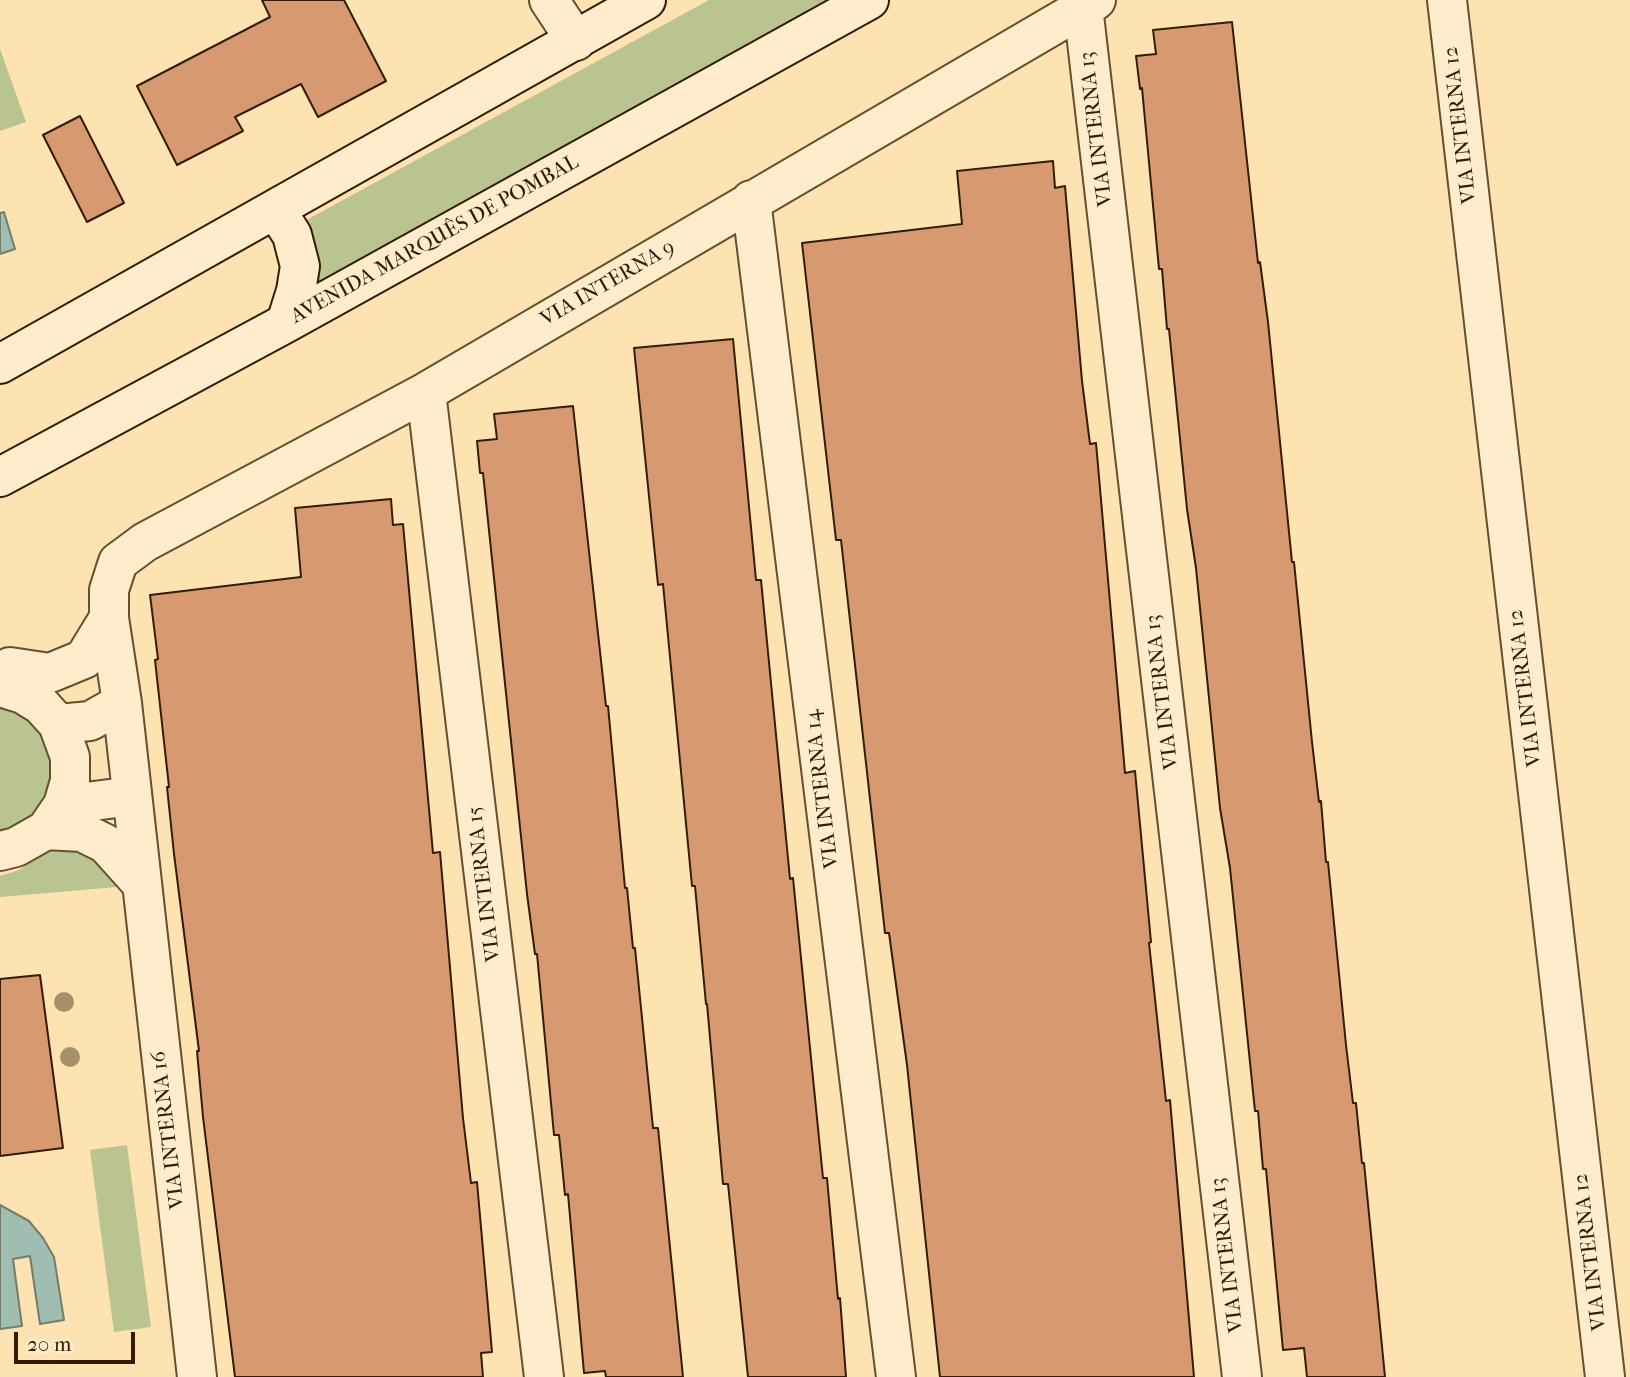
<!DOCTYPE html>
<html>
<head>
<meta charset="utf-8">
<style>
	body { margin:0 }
	#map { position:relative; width:1630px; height:1377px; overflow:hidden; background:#fde2b2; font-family:"IM FELL French Canon",serif }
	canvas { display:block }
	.scale { position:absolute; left:14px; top:1332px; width:121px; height:32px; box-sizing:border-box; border:4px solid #351c00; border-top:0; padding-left:9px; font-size:21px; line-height:24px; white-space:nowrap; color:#351c00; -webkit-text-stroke:5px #feeccd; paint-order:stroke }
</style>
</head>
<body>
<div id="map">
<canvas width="1630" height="1377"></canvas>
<div class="scale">20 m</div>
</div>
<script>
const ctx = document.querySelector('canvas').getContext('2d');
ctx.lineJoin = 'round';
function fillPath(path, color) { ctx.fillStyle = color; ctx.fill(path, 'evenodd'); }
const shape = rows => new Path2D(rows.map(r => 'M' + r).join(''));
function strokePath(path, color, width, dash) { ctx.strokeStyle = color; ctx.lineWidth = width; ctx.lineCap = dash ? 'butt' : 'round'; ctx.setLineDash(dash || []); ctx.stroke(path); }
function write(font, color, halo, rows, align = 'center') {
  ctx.font = font + ' "IM FELL French Canon",serif'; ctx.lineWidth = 7; ctx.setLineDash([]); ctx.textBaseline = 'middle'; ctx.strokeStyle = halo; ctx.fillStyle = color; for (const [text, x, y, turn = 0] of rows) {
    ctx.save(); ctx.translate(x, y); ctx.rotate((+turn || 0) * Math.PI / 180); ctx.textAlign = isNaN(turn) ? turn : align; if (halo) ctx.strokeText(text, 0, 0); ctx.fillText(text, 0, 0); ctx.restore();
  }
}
fillPath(shape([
	[709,0,831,0,317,286,313,259,301,223],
	[0,49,26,122,0,131],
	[0,706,18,713,34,726,46,743,51,764,50,786,41,807,25,823,0,834],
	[67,846,82,847,119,877,117,887,0,897,0,876,19,870,49,851],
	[127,1145,151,1327,114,1332,90,1150]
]), '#bac490');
const water = shape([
	[4,212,15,249,0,254,0,213,4,212],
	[0,1205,29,1221,43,1238,54,1257,64,1320,40,1324,30,1256,13,1259,22,1326,0,1329,0,1205]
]);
fillPath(water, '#a0bdb1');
strokePath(water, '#757d6a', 2);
const building = shape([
	[262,0,344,0,386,81,318,117,301,84,235,117,243,131,177,165,137,86,270,17,262,0],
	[1232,22,1258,263,1260,262,1268,322,1292,562,1294,562,1312,742,1319,802,1321,801,1326,862,1328,862,1346,1045,1353,1103,1356,1103,1362,1163,1364,1163,1385,1377,1307,1377,1304,1348,1283,1350,1266,1169,1263,1169,1258,1111,1255,1111,1230,868,1220,808,1196,568,1187,509,1169,329,1167,329,1162,269,1159,269,1142,88,1140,89,1136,56,1156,54,1153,30,1232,22],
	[80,116,124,203,87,222,43,135,80,116],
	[1053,161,1055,188,1065,186,1082,381,1090,444,1096,443,1125,773,1135,771,1151,942,1149,943,1166,1101,1170,1100,1194,1377,940,1377,907,1065,889,933,885,933,841,540,836,540,802,243,962,224,957,171,1053,161],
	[733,339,756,580,761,580,790,879,793,878,823,1178,827,1178,838,1299,840,1298,846,1377,748,1377,728,1184,723,1184,707,1004,706,1004,695,886,692,886,663,584,658,585,634,348,733,339],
	[573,406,606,706,608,706,625,888,627,888,633,948,635,948,653,1128,658,1128,683,1377,606,1377,605,1371,584,1373,568,1194,565,1195,559,1135,554,1135,537,954,535,954,527,894,483,473,480,473,477,441,497,439,494,414,573,406],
	[391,499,393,525,403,524,433,853,440,852,463,1118,471,1183,477,1182,492,1352,481,1353,483,1377,235,1377,203,1117,197,1051,199,1051,174,854,167,787,169,787,155,660,158,659,150,595,301,577,295,508,391,499],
	[40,975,63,1148,0,1156,0,979,40,975]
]);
fillPath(building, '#d79970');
strokePath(building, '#351c00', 2);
const minor = shape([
	[549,0,576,41],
	[1447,0,1605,1377],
	[1083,7,1242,1377],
	[751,200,896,1377],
	[426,392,544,1377],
	[10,667,50,673,84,659,109,618],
	[0,687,23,694,41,705,58,724,70,757,70,781,63,805,46,830,16,847,0,851],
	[58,724,90,721,122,703],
	[63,805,132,796],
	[46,830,82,832,106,844,141,883],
	[197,1377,122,703,109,618,109,590,118,562,145,542,426,392,1096,0]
]);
const secondary = shape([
	[276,210,292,235,300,266,296,291,286,323],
	[0,364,646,0],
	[0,477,286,323,869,0]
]);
strokePath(minor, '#674e2c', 42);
strokePath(secondary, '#351c00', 42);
strokePath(minor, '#feeccd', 38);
strokePath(secondary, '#feeccd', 38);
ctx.fillStyle = '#a59168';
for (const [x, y] of [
	[64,1002],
	[70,1057]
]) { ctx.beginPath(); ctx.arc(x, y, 10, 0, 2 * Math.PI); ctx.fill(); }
write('21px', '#351c00', '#feeccd', [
	["VIA INTERNA 12",1461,125,-97],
	["VIA INTERNA 13",1097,129,-97],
	["AVENIDA MARQUÊS DE POMBAL",435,240,-29],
	["VIA INTERNA 9",608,284,-30],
	["VIA INTERNA 12",1526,688,-97],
	["VIA INTERNA 13",1163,692,-97],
	["VIA INTERNA 14",823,789,-97],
	["VIA INTERNA 15",485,884,-97],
	["VIA INTERNA 16",169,1130,-97],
	["VIA INTERNA 12",1591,1252,-97],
	["VIA INTERNA 13",1228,1255,-97]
]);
</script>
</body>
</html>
